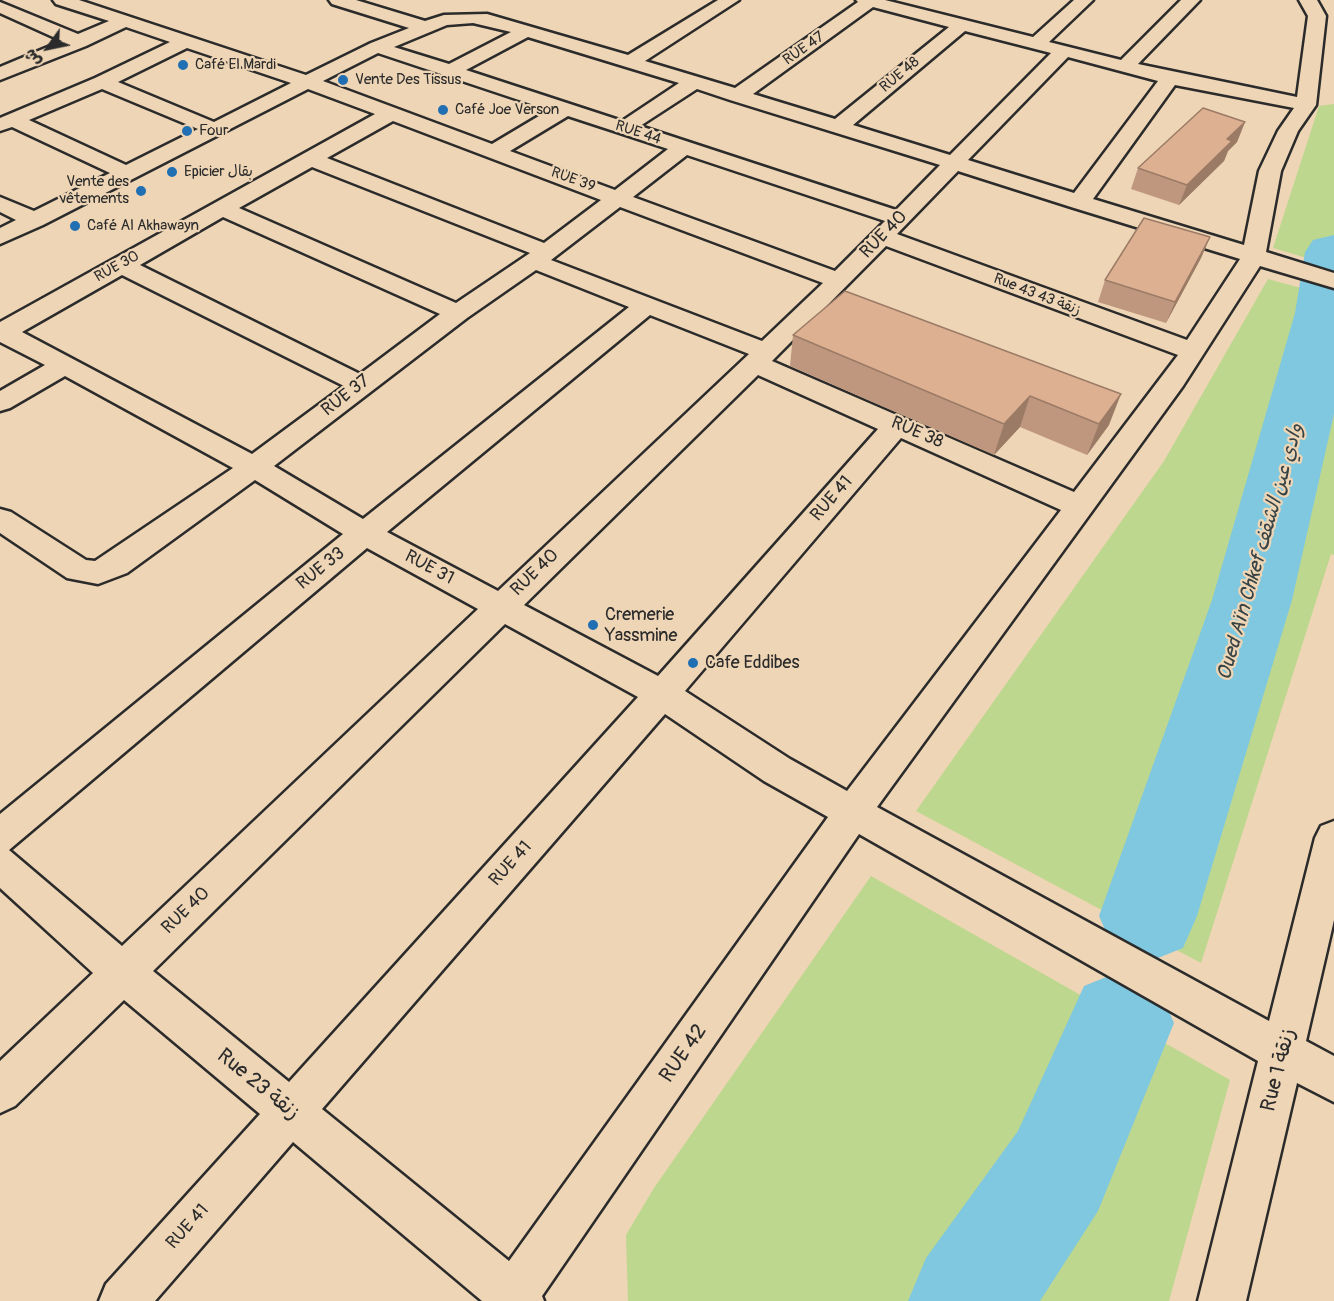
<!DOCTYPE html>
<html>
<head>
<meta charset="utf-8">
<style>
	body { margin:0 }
	#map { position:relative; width:1334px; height:1301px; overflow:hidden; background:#eed5b5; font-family:Pangolin,"Playpen Sans Arabic",sans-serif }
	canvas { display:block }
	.north { position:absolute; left:18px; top:18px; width:60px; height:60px; -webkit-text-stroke:4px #eed5b5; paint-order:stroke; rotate:237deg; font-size:16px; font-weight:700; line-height:24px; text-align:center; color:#2b2b2b }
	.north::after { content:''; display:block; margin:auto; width:21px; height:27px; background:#2b2b2b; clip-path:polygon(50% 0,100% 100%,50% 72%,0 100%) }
</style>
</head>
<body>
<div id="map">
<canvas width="1334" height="1301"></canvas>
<div class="north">ش</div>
</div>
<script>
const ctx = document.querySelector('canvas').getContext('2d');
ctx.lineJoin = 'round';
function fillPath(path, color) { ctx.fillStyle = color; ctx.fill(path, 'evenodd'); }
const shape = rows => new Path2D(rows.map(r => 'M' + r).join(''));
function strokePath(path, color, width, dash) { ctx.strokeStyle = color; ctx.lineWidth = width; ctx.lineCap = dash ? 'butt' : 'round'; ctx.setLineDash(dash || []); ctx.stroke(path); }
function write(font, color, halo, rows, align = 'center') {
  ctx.font = font + ' Pangolin,"Playpen Sans Arabic",sans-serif'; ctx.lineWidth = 4.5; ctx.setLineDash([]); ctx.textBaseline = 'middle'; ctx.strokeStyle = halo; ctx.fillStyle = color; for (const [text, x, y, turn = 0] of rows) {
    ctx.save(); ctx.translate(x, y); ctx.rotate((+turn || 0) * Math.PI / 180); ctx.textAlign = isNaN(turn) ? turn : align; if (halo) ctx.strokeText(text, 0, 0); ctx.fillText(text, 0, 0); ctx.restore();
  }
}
fillPath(shape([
	[1334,104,1334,266,1273,248,1319,106],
	[1268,279,1334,297,1334,555,1331,554,1201,963,916,811,1164,461],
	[871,876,1230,1080,1169,1301,628,1301,626,1235,654,1188]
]), '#bdd78e');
fillPath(shape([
	[1334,235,1334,414,1292,600,1197,916,1183,948,1148,962,1113,948,1099,916,1212,600,1295,313,1305,252,1313,240,1334,235],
	[1121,971,1158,986,1174,1023,1098,1211,1040,1301,908,1301,926,1258,1018,1131,1084,986,1121,971]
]), '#7fc8e0');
const minor = shape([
	[53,0,79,0,306,75,371,43,409,28,332,4,329,0,356,0,425,21,444,15,487,14,628,55,718,0,739,0,645,61,735,88,858,2,856,0,885,0,1033,37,1074,0,1093,0,1049,42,1121,60,1181,0,1200,0,1138,64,1297,97,1308,16,1299,0,1317,0,1326,16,1316,105,1298,131,1281,171,1266,252,1334,273,1334,288,1260,266,1183,386,877,807,1269,1021,1315,838,1321,826,1334,821,1334,920,1306,1041,1334,1056,1334,1102,1297,1083,1246,1301,1198,1301,1258,1061,859,834,542,1296,544,1301,482,1301,293,1142,155,1301,99,1301,106,1284,260,1114,124,1000,15,1106,0,1113,0,1061,93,973,0,888,0,814,343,534,255,480,127,573,98,584,67,578,0,533,0,509,11,512,86,560,95,561,233,468,65,376,10,408,0,411,0,391,45,365,0,342,0,322,375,114,308,89,43,225,0,244,0,228,16,220,0,212,0,197,34,211,110,173,12,127,0,131,0,118,95,78,170,42,126,27,86,46,0,80,0,67,62,41,0,13,0,2,78,34,109,21,56,4,53,0],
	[873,7,949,27,835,119,753,94,873,7],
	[473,23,511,32,449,64,394,47,447,25,473,23],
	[965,31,1051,53,950,155,853,125,965,31],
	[528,37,623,66,679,83,622,121,466,70,528,37],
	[187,48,291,83,214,122,118,82,187,48],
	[378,53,549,110,492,144,323,81,378,53],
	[1068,57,1158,81,1074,193,968,160,1068,57],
	[1175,85,1294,108,1278,131,1259,171,1244,245,1093,199,1175,85],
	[102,89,198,129,126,165,29,120,102,89],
	[697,89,730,100,940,165,896,210,640,126,697,89],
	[568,116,617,132,668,149,615,190,510,151,568,116],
	[393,121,601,200,544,243,327,158,393,121],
	[687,155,885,221,835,271,633,197,687,155],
	[312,167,530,253,456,303,239,208,312,167],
	[958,171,1071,207,1240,259,1187,340,897,234,958,171],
	[620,207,823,283,762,341,551,260,620,207],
	[223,217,440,314,360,374,140,265,223,217],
	[886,246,1178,355,1074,492,772,361,886,246],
	[536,270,629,307,363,519,274,466,467,318,536,270],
	[122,275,344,386,252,454,22,332,122,275],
	[650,315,749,354,498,591,387,532,650,315],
	[758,375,878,429,658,676,524,605,758,375],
	[901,438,1061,510,847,791,790,759,685,691,901,438],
	[367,548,478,609,122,946,9,850,367,548],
	[505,624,638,697,289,1082,153,971,505,624],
	[665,714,764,781,828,817,509,1261,322,1109,665,714]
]);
strokePath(minor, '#2b2b2b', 5);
fillPath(minor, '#eed5b5');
fillPath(shape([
	[1245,122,1237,142,1228,151,1224,161,1179,205,1131,189,1138,168],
	[1210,237,1201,258,1166,323,1098,302,1105,280],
	[845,291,1109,425,1087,455,1020,427,994,455,790,366,793,335]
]), '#bf977e');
fillPath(shape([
	[1245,122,1237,142,1228,151,1224,161,1179,205,1187,185,1227,139],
	[1210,237,1201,258,1166,323,1175,302],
	[1121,394,1109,425,1087,455,1099,424],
	[1030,396,1020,427,994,455,1004,424]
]), '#9b7b66');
const building = shape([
	[1203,108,1245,122,1227,139,1232,141,1187,185,1138,168,1203,108],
	[1144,218,1210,237,1175,302,1105,280,1144,218],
	[845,291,1121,394,1099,424,1030,396,1004,424,793,335,845,291]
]);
fillPath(building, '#deb092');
strokePath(building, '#9b7b66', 1.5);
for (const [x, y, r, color] of [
	[183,65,6,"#1f6fb2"],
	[343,80,6,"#1f6fb2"],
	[443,110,6,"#1f6fb2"],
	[187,131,6,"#1f6fb2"],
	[172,172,6,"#1f6fb2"],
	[141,191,6,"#1f6fb2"],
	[75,226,6,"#1f6fb2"],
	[593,625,6,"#1f6fb2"],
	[693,663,6,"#1f6fb2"]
]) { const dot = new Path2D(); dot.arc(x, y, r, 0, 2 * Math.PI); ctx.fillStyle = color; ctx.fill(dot); strokePath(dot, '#eed5b5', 2); }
write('15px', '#2b2b2b', '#eed5b5', [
	["RUE 47",804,49,-35],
	["RUE 48",900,75,-40],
	["RUE 44",638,133,18],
	["RUE 39",573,180,20],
	["RUE 30",117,267,-29],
	["Rue 43 زنقة 43",1037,295,21]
]);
write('15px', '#2b2b2b', '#eed5b5', [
	["Café El Mardi",195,65],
	["Vente Des Tissus",355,80],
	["Café Joe Verson",455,110],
	["Four",199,131],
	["Epicier بقال",184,172],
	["Vente des",129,182,"right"],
	["vêtements",129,199,"right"],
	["Café Al Akhawayn",87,226]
], 'left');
write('18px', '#2b2b2b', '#eed5b5', [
	["RUE 40",884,235,-46],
	["RUE 37",346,396,-38],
	["RUE 38",917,433,23],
	["RUE 41",832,499,-49],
	["RUE 31",429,568,28],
	["RUE 33",321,569,-39],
	["RUE 40",535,573,-44],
	["RUE 41",511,864,-48],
	["RUE 40",186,911,-44],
	["RUE 41",188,1227,-48]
]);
write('18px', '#2b2b2b', '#eed5b5', [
	["Cremerie",605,615],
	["Yassmine",605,636],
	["Cafe Eddibes",705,663]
], 'left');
write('italic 20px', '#384346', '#eed5b5', [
	["Oued Aïn Chkef وادي عين الشقف",1261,552,-74]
]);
write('21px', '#2b2b2b', '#eed5b5', [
	["RUE 42",684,1054,-55],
	["Rue 1 زنقة",1279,1070,-76],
	["Rue 23 زنقة",258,1085,39]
]);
</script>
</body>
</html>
